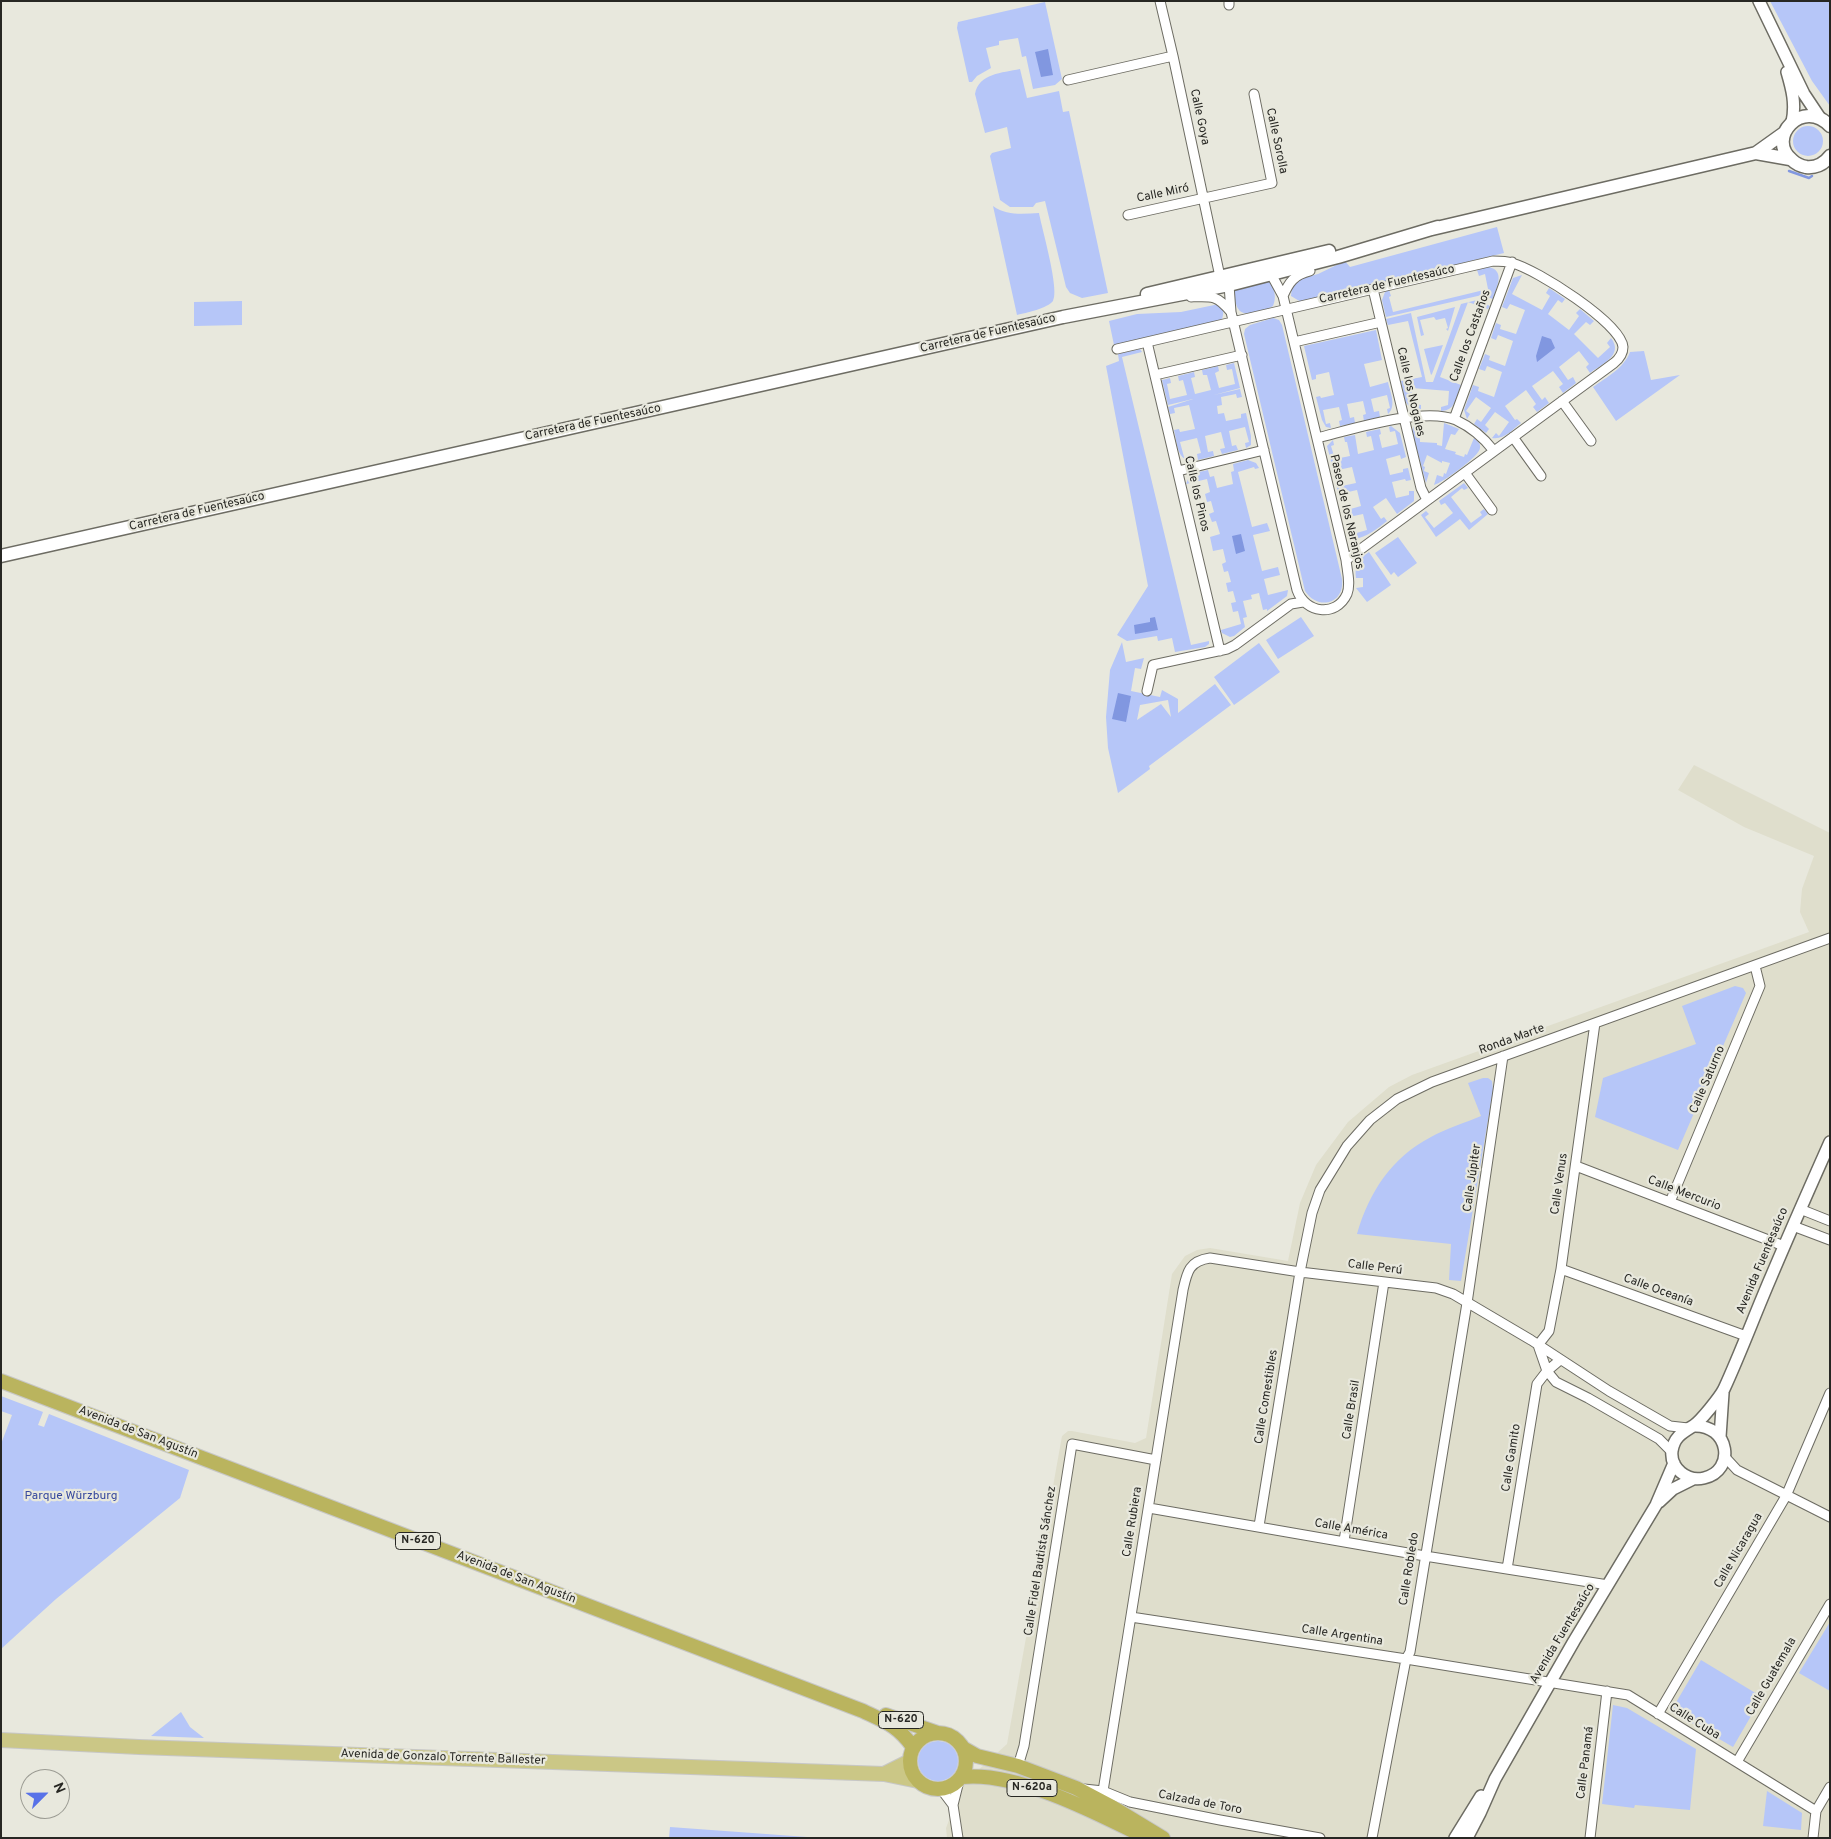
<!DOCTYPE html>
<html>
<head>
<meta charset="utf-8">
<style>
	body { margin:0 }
	#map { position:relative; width:1831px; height:1839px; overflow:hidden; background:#e8e8dd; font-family:Overpass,sans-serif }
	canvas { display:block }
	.frame { position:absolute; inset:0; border:2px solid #272723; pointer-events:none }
	.north { position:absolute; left:20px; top:1769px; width:50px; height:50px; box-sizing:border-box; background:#e8e8dd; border:1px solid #9b9b93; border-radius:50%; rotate:67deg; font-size:14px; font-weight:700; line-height:20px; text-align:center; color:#272723 }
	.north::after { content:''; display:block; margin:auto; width:18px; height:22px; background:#5872e8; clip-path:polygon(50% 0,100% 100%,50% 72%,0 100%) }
</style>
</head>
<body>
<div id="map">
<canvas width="1831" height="1839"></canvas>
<div class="frame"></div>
<div class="north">N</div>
</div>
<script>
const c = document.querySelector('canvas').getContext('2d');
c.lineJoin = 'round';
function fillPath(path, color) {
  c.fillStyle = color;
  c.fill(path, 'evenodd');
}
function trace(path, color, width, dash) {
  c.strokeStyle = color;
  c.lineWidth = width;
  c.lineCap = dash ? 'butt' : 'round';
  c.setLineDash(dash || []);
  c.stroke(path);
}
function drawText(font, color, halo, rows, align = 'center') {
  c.font = font + ' Overpass,sans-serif';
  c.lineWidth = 4.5;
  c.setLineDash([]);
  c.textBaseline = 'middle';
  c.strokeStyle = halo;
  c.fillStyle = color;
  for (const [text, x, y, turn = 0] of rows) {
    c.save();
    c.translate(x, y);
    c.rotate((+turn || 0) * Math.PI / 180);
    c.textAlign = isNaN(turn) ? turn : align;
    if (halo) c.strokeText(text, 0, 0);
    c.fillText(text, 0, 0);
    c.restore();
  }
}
fillPath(new Path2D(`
	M1694 765 1830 833V1838H947L946 1828 963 1784 1007 1744 1062 1436 1068 1431H1072L1135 1443 1146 1438 1172 1274 1185 1256 1197 1250 1210 1248 1288 1261 1300 1203 1316 1165 1348 1122 1389 1087 1412 1075 1809 932 1800 912 1802 889 1814 856 1744 827 1678 790Z`), '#dfdecc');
fillPath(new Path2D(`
	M1770 1H1830V106L1812 81Z
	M1045 2 1062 79 1055 85 1033 89 1026 56 1022 57 1018 38 999 41V45L986 48 991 68 977 76 972 82H969L957 28 958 22Z
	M1020 69 1027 98 1059 91 1063 112 1069 111 1108 293 1082 298 1070 293 1066 287 1045 201 1036 203 1033 207H1010L1000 200 990 156 992 153 1011 148 1007 127 985 133 975 94C979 73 1002 73 1020 69Z
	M1793 141a15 15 0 1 1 30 0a15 15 0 1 1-30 0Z
	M993 206C1007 216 1023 214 1039 213 1042 229 1060 290 1053 301 1048 308 1026 313 1017 315Z
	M1497 227 1504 253 1301 302 1291 296 1292 286 1300 279 1318 274 1345 261 1350 267Z
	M1489 267C1506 271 1496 288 1493 299L1482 295 1386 317 1382 300 1385 292 1389 290 1391 296 1389 297 1393 312 1488 289 1485 274 1479 276 1477 270Z
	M1522 275 1512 294 1542 310 1550 296 1546 293 1549 288 1565 299 1562 303 1558 300 1548 314 1569 330 1579 316 1576 313 1580 309 1594 321 1590 325 1586 322 1574 334 1598 358 1610 347 1607 343 1611 338C1624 355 1602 364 1590 373L1586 367 1589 364 1579 351 1559 367 1568 380 1573 377 1576 383 1563 393 1559 387 1563 384 1553 371 1532 386 1542 400 1545 397 1549 403 1537 412 1533 407 1536 404 1526 390 1505 406 1515 420 1517 419 1521 423C1512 430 1504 440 1492 438L1496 433 1499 436 1509 422 1495 412 1485 425 1489 429 1486 433 1474 424 1477 419 1481 422 1491 408 1476 397 1466 411 1470 414 1467 419 1464 410 1473 385 1479 387 1478 391 1494 397 1502 372 1487 366 1485 371 1479 369 1485 354 1490 356 1489 360 1505 366 1513 341 1498 335 1496 340 1491 338 1496 323 1501 325 1500 329 1516 334 1525 310 1510 304 1507 309 1502 307 1513 278Z
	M1270 280C1274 290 1277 296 1273 306 1268 309 1263 310 1258 312 1236 317 1237 308 1233 290Z
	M1477 300 1490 306 1488 309 1468 302 1440 377 1461 385C1456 396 1456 411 1441 411V407L1448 405 1449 391 1412 388 1411 403 1421 405V409H1411L1405 401 1401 381 1422 377 1408 321 1388 325 1386 319 1411 313 1426 382H1433L1461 304Z
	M242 301V325L194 326V302Z
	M1219 304C1224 309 1224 313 1222 319L1218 321 1114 345 1109 321 1137 314 1181 312Z
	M1455 307 1448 331 1446 329 1448 328 1445 318 1436 320 1434 317 1420 320 1424 335 1421 336 1417 317Z
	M1273 318 1279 320 1282 325 1342 579C1345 604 1318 611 1305 591L1244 334 1245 329 1250 325Z
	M1376 330 1382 360 1364 364 1370 387 1388 382C1390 392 1397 406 1388 414L1387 409 1390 408 1387 395 1371 399 1374 412 1379 411 1380 417 1364 421 1363 415 1366 414 1363 401 1347 404 1350 418 1354 417 1355 423 1340 426 1339 421 1342 420 1339 407 1323 410 1326 424 1330 423 1331 428 1326 427 1322 420 1316 397 1320 396 1321 398 1334 395 1329 372 1316 375V379L1312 380 1304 346Z
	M1443 345 1432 374 1431 375 1424 349Z
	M1140 349 1142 352 1122 357 1191 645 1209 641V644L1205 647 1175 652 1172 638 1158 641 1157 636 1127 641 1117 635 1148 586 1106 366 1119 361 1118 354Z
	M1644 351 1651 380 1680 375 1616 421 1593 387C1607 377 1624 368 1630 352Z
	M1234 363 1240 388 1214 395 1240 389 1242 397 1237 398 1236 394 1221 397 1222 405 1217 406 1218 414 1224 413 1226 421 1241 418V414L1246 413 1251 436V445L1246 448 1245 443 1249 442 1245 427 1229 431 1232 446 1236 445 1238 450 1222 454 1220 449 1225 448 1221 432 1205 436 1208 452 1213 451 1214 456 1198 460 1197 454 1201 453 1197 438 1180 442 1184 457 1189 456 1190 461C1176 458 1177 441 1174 430L1179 429 1180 432 1195 429 1189 405 1174 408 1175 413 1170 414 1168 407 1193 399 1168 405 1162 380 1170 378 1171 383 1167 384 1170 399 1187 395 1183 380 1179 381 1178 376 1194 372 1195 377 1191 378 1195 394 1211 390 1207 375H1203L1202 370 1218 366 1219 371 1215 373 1219 388 1235 384 1232 369 1227 370 1226 365Z
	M1422 421 1418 438H1420V442L1437 443V445L1442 446 1444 423 1459 429 1455 435 1451 434 1445 449 1456 452 1455 454 1464 457 1465 454 1467 455 1474 438C1477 441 1481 443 1480 448 1480 456 1442 483 1434 485L1437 475 1443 477 1444 473 1446 474 1450 463 1442 461V463L1427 455 1423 466 1425 467 1424 471 1429 473 1426 483 1412 431C1414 425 1416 422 1422 421Z
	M1391 426 1400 433 1406 457 1401 459 1400 455 1386 459 1390 475 1403 472V469L1408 468 1411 480 1406 481 1405 479 1392 482 1396 498 1409 495V491H1414V501L1397 514 1386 498 1373 507 1381 519 1384 517 1387 521C1378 528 1363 541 1351 538L1348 532 1352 531 1353 534 1367 530 1363 514 1349 517 1350 520 1345 521 1342 508 1347 507V510L1361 506 1357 490 1344 493V496H1339L1336 484 1341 483 1342 486 1356 483 1352 467 1338 470V472L1334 473 1327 446 1333 440 1334 445 1331 446 1335 459 1350 456 1347 442H1345L1344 437 1355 435 1358 454 1374 450 1371 436 1367 437 1366 432 1380 429 1381 434 1379 435 1382 448 1398 444 1395 431 1390 432 1389 427Z
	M1248 460 1256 463 1259 468 1255 469 1254 467 1238 472 1252 527 1267 523 1270 531 1253 535 1262 571 1278 567 1280 575 1264 579 1268 595 1288 590 1287 596 1267 611V609L1263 610 1259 593 1251 595 1252 599 1243 601 1247 617 1243 618 1245 627 1234 636 1230 637 1222 633 1221 630 1241 624 1238 611 1233 612 1231 603 1236 602 1233 591 1228 592 1226 583 1231 582 1228 571 1224 572 1222 564 1226 562 1223 549 1213 551 1210 537 1220 534 1216 521 1212 522 1209 514 1214 512 1211 501 1207 502 1205 494 1210 492 1207 479 1186 484 1190 474 1208 470 1210 477 1214 476 1217 488 1233 484 1231 472 1234 471 1233 464Z
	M1464 483 1468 488 1464 490 1462 488 1451 497 1471 523 1482 515 1480 512 1484 509 1488 514 1469 530 1460 519 1436 537 1421 515 1426 511 1429 514 1425 517 1434 528 1453 513 1445 503 1441 505 1439 501Z
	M1398 537 1417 563 1398 577 1394 572 1391 575 1375 553Z
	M1369 552 1391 585 1367 602 1356 588 1363 587V578H1356C1354 565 1359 559 1369 552Z
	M1301 617 1314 636 1278 659 1266 640Z
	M1122 642 1126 662 1144 658 1141 669 1135 668 1131 691 1160 697 1162 690 1178 699V713L1215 684 1231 705 1149 766 1150 769 1118 793 1108 748 1106 717 1110 670ZM1168 700 1171 717 1161 704 1137 720 1140 705Z
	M1259 643 1280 672 1234 705 1214 677Z
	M1735 986 1743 988 1746 993 1678 1150 1595 1117 1603 1078 1696 1044 1682 1006Z
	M1483 1078H1488L1492 1081 1493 1090 1461 1281 1449 1280 1451 1244 1357 1234C1369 1192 1392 1157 1431 1137 1447 1128 1465 1123 1481 1116L1468 1083Z
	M1 1396 43 1412 38 1425 44 1427 49 1414 189 1470 180 1498 56 1599 1 1649V1444L12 1415 1 1411Z
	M1830 1622V1691L1799 1673Z
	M1701 1660 1762 1697 1733 1747 1671 1711Z
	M1613 1705 1627 1708 1696 1749 1690 1810 1635 1805 1634 1808 1602 1804Z
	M181 1712 190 1727 204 1738 151 1736Z
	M918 1761a20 20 0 1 1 40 0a20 20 0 1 1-40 0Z
	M1767 1791 1802 1813 1801 1830 1763 1826Z
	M670 1827 821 1838H669Z`), '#b6c6f8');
fillPath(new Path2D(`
	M1048 49 1053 75 1041 77 1035 52Z
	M1542 336 1551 339 1555 348 1537 362 1536 356Z
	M1241 534 1245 551 1236 554 1232 536Z
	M1155 617 1158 630 1135 634 1134 625 1150 622V618Z
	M1118 693 1131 696 1126 722 1112 719Z`), '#8197e0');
trace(new Path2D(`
	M1789 171 1809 178 1812 176`), '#8197e0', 2.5);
const minor = new Path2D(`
	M1160 1 1173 56 1219 272 1229 285 1231 312 1297 590C1305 613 1336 618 1347 594 1351 584 1347 570 1346 560L1283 296 1271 274 1267 270
	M1229 1V5
	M1068 80 1173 56
	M1128 215 1272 183 1254 94
	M1373 289 1421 488 1427 500
	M1283 296C1289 282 1294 275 1310 271
	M1191 297C1212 296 1217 295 1231 312
	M1147 342 1220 651
	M1294 342 1381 322
	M1117 349 1493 261C1499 261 1506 261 1512 263 1536 269 1621 323 1623 347 1623 354 1619 359 1614 363L1346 560
	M1155 375 1242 355
	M1562 401 1591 441
	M1454 419 1512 262
	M1513 437 1541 476
	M1317 438C1350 430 1424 406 1456 420 1471 427 1484 438 1494 451
	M1178 471 1264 450
	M1465 473 1492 510
	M1147 691 1153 665 1227 649 1235 645 1291 604 1303 602
	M1576 1166 1784 1246
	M1670 1202 1760 986 1755 966
	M1800 1209 1830 1221
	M1793 1226 1830 1240
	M1561 1269 1746 1336
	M1538 1345 1549 1331 1561 1269 1595 1023
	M1538 1345 1547 1371 1556 1382 1588 1398 1659 1439 1672 1452
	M1725 1457 1737 1470 1830 1517
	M1149 1508 1425 1556 1608 1585
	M1259 1526 1300 1272 1312 1213 1320 1190 1347 1146 1370 1120 1397 1099 1432 1082 1830 938
	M1344 1541 1384 1282
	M1507 1569 1537 1384 1547 1371 1560 1360
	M1131 1617 1406 1659 1628 1695 1816 1811
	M1658 1714 1786 1496 1830 1393
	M1737 1762 1830 1604
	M1018 1766 1024 1746 1072 1444 1156 1460
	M941 1789 953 1805 959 1781
	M1084 1789 1103 1791 1130 1802 1220 1820 1320 1838
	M1103 1791 1183 1290C1187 1272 1189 1261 1210 1258L1300 1272 1436 1288 1453 1294 1531 1340 1609 1391 1670 1426 1688 1428
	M953 1805 958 1838
	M1372 1838 1406 1659 1410 1652 1467 1303 1503 1056
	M1590 1838 1607 1691
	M1813 1838 1816 1811 1830 1787`);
const tertiary = new Path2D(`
	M1759 1 1804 94 1820 118
	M1787 72C1792 89 1796 104 1792 122
	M1693 1426C1730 1424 1736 1471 1704 1478 1687 1482 1670 1468 1672 1451 1674 1437 1682 1433 1693 1426 1700 1422 1720 1397 1724 1389 1741 1352 1755 1314 1771 1277 1790 1232 1810 1187 1830 1142
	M1720 1437 1723 1393
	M1659 1502 1673 1489 1693 1479
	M1455 1838 1481 1796
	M1467 1838 1480 1813 1495 1779 1574 1641 1656 1505 1674 1463`);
const secondary = new Path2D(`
	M1830 126C1803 97 1765 138 1792 160 1796 164 1801 166 1806 167 1816 168 1824 164 1830 156
	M1756 153 1784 133
	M1432 229 1756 153 1790 159
	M1147 294 1329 251
	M1 556 1063 317 1229 285 1338 257 1438 227`);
const primary = new Path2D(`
	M1 1740 139 1747 884 1774 918 1781
	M884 1774 910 1761`);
const trunk = new Path2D(`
	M1 1381 863 1711C886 1722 898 1726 913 1747
	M886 1715 938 1733
	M910 1761a28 28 0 1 1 56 0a28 28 0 1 1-56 0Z
	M963 1748 977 1756 1018 1766 1076 1788 1112 1807 1163 1838
	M962 1777C1017 1771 1097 1813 1147 1838`);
trace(minor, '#6d6c63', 11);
trace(tertiary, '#6d6c63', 14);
trace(secondary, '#6d6c63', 15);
trace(primary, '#c7c7c6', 16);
trace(trunk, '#c7c7c6', 16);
trace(minor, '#fff', 9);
trace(tertiary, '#fff', 11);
trace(secondary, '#fff', 12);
trace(primary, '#cbc786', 14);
trace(trunk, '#bab45e', 14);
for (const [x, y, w] of [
	[418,1541,45],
	[901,1720,45],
	[1032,1788,50]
]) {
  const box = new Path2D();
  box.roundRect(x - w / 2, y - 8.5, w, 17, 4);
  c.fillStyle = '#e8e8dd';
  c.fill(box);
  trace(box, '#272723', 1);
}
drawText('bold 11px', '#272723', null, [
	["N-620",418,1541],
	["N-620",901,1720],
	["N-620a",1032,1788]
]);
drawText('12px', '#272723', '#e8e8dd', [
	["Calle Goya",1199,117,78],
	["Calle Sorolla",1276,141,78],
	["Calle Miró",1163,194,-12],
	["Carretera de Fuentesaúco",1387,285,-13],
	["Carretera de Fuentesaúco",988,334,-13],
	["Calle los Castaños",1471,336,-70],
	["Calle los Nogales",1410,392,77],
	["Carretera de Fuentesaúco",593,423,-12],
	["Calle los Pinos",1196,494,77],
	["Carretera de Fuentesaúco",197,512,-13],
	["Paseo de los Naranjos",1346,512,77],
	["Ronda Marte",1512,1040,-20],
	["Calle Saturno",1708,1080,-67],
	["Calle Júpiter",1473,1178,-82],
	["Calle Venus",1560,1184,-82],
	["Calle Mercurio",1684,1194,21],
	["Avenida Fuentesaúco",1763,1261,-67],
	["Calle Perú",1375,1268,7],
	["Calle Oceanía",1658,1291,20],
	["Calle Comestibles",1267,1397,-81],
	["Calle Brasil",1352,1410,-81],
	["Avenida de San Agustín",138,1433,21],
	["Calle Gamito",1512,1458,-81],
	["Calle Rubiera",1133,1522,-81],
	["Calle América",1351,1530,10],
	["Calle Nicaragua",1739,1551,-60],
	["Calle Fidel Bautista Sánchez",1041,1561,-81],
	["Calle Robledo",1410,1569,-81],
	["Avenida de San Agustín",516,1578,21],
	["Avenida Fuentesaúco",1563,1634,-59],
	["Calle Argentina",1342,1636,9],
	["Calle Guatemala",1772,1677,-60],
	["Calle Cuba",1694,1722,32],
	["Avenida de Gonzalo Torrente Ballester",443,1758,2],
	["Calle Panamá",1586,1763,-83],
	["Calzada de Toro",1200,1803,11]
]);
drawText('12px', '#36489e', '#e8e8dd', [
	["Parque Würzburg",71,1497]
]);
</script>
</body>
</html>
